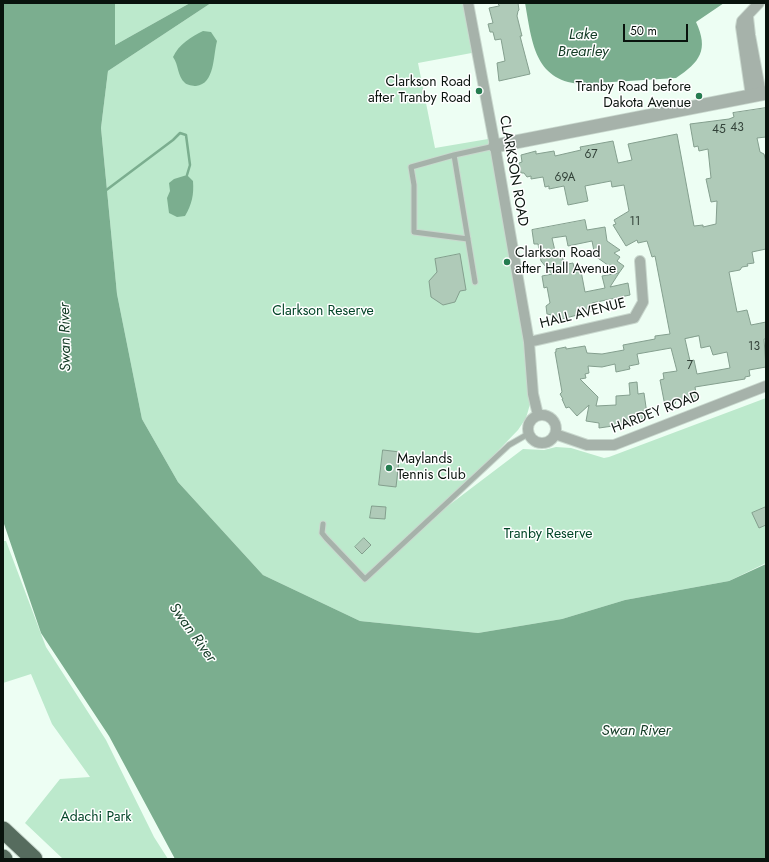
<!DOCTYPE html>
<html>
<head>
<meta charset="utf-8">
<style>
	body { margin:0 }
	#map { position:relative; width:769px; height:862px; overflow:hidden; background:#edfef3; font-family:Jost,sans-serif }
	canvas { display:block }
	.frame { position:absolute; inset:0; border:4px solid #09130d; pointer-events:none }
	.scale { position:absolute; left:623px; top:24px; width:65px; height:18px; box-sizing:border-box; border:2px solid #09130d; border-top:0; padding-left:5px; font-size:12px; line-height:14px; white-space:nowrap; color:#09130d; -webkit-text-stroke:3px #fff; paint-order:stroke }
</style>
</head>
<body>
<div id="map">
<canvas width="769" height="862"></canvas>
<div class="frame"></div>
<div class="scale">50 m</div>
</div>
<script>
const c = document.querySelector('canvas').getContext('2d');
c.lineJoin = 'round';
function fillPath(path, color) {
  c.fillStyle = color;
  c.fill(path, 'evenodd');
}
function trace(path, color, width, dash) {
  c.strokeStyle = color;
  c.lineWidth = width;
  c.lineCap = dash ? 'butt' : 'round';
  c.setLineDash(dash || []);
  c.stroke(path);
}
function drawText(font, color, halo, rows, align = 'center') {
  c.font = font + ' Jost,sans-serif';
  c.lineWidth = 3;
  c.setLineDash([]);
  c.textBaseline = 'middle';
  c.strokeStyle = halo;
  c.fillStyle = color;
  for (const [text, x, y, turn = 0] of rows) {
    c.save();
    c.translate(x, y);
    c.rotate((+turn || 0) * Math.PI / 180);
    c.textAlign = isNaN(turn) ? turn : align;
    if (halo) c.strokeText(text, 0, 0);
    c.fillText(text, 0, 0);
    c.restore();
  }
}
fillPath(new Path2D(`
	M115 3H190L115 45Z
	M211 3H466L477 52 418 63 435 148 494 138 533 394 526 418 518 430 436 515 523 449 544 450 556 447 571 448 604 458 609 457 766 398V563L729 581 625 600 562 619 478 633 360 621 263 575 178 482 142 419 117 294 101 128 108 71Z
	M3 541H6L46 647 106 740 154 837 168 859H63L25 823 60 779 90 777 52 724 31 674 3 683Z`), '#bce9cc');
fillPath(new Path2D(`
	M3 3H115V45L190 3H211L108 71 101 128 117 294 142 419 178 482 263 575 360 621 478 633 562 619 625 600 729 581 766 564V859H175L109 736 41 633 3 521Z
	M525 3H724L696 22C709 50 700 62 676 78L580 84C534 80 532 41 525 3Z
	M203 31 211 32 217 41C213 56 215 84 196 86 193 86 187 85 185 83 177 76 179 65 173 57 179 44 191 37 203 31Z
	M187 175 193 181C194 195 192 204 185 216L177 217 169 213 167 198 170 191 169 183 174 179Z`), '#7bae8f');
trace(new Path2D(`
	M105 191 173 140 180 133 186 135 190 165 187 175`), '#7bae8f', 2.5);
const building = new Path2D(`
	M498 3H518L519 10 518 11 517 16 522 36H520L530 74 499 81 497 63 505 61 501 39 495 40 493 32H490L488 24 493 23 489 8 499 6Z
	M766 108V137L757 138 760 152 764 154 766 162V249L752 252 754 263 747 264 748 266 742 267 740 270 729 272 737 312 747 310 751 325 766 322V339H764L766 367 749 370 750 376 745 377V379L695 387 697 399 691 400V398L676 400 675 404 665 406 660 380 664 379 663 373 677 371 671 348 637 354 639 364 629 366 630 369 616 372 615 364 602 367 588 366 589 373 585 374 586 378 580 379 598 397 596 406 616 405V396L630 395 629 383 637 382 638 394 644 393 647 414 644 415V418L631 421V423L627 424 599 428V423L586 421 589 405 577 416 569 407 566 408 562 399H563L560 394 562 392 555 352H556V349L566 347V349L585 346 587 353 602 354 624 350 623 345 655 339V336L670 334 655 256 652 257 647 241 638 243 637 240 626 246 613 225 616 224 614 220 629 211 624 185 612 187 611 181 585 186 588 201 568 205 564 186 549 189V186L545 187 543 177 531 179V176L527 177 524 173H521L519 163 522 162 521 155 536 151V154L554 151 555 156 581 150 580 147 613 141 618 163 632 160 628 144 677 134 694 226 703 225V227L716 224 717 201 711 202 706 179 711 178 708 149 699 151 698 146 694 147 690 124 729 119 734 117 733 113ZM699 336 701 348 710 346 713 355 727 352 730 368 697 374 694 360 690 361 685 339Z
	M585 220 587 230 605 227 607 241 620 250 614 253 620 257 617 261 624 266 619 273 595 256 592 241 568 246 566 236 552 238 555 251 563 250V265L573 263 575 272 581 271 585 292 605 288 602 276 619 273 610 287 628 283 630 295 592 303 593 311 554 321 552 315 547 314 546 306 550 303 547 287 544 288 542 276 552 274 541 261 538 244H534L532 230Z
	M460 254 466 290 460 291 455 302 443 305 431 297 429 281 437 272 435 259Z
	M383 450 400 452 396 487 379 485Z
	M372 506 386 507 385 519 370 518Z
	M766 507V525L759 528 752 513Z
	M364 538 371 545 362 554 355 547Z`);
fillPath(building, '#afcab8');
trace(building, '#849f8e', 1);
const service = new Path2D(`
	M454 155 411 167 414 185V232L468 239
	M475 282 454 155 495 146
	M323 524 322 533 326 538 365 579 509 445 528 434`);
const minor = new Path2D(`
	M468 3 495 146 529 342 533 394 538 415
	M748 17 750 35 761 94
	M751 96 741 27 742 21 759 3
	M529 342 634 318 643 302 640 261
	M528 429a14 14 0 1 1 28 0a14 14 0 1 1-28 0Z
	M555 434 587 445H614L766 386`);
const tertiary = new Path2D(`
	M495 146 766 93`);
const trunk = new Path2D(`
	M3 830 34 859
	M3 858 4 859`);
trace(service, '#c9d8ce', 7);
trace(minor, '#c9d8ce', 12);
trace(tertiary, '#c9d8ce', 15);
trace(trunk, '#c9d8ce', 19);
trace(service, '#a6b2aa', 5);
trace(minor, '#a6b2aa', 10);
trace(tertiary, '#a6b2aa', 13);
trace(trunk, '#566c5e', 17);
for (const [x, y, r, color] of [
	[479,91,4,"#257c50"],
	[699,96,4,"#257c50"],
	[507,262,4,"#257c50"],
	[389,468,4,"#257c50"]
]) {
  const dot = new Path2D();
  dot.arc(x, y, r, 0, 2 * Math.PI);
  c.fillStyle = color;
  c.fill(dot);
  trace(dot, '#fff', 1.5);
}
drawText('12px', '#324138', null, [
	["43",737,128],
	["45",719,130],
	["67",591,155],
	["69A",565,178],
	["11",635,222],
	["13",754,347],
	["7",690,366]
]);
drawText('14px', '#09130d', '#fff', [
	["Clarkson Road",471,83],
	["after Tranby Road",471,99],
	["Tranby Road before",691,88],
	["Dakota Avenue",691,104],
	["Clarkson Road",515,254,"left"],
	["after Hall Avenue",515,270,"left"],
	["Maylands",397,460,"left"],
	["Tennis Club",397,476,"left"]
], 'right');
drawText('14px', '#09130d', '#fff', [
	["CLARKSON ROAD",513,171,80],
	["HALL AVENUE",583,314,-14],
	["HARDEY ROAD",656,413,-21]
]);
drawText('14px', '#024527', '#fff', [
	["Clarkson Reserve",323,312],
	["Tranby Reserve",548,535],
	["Adachi Park",96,818]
]);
drawText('italic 15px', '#143c26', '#fff', [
	["Lake",583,35],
	["Brearley",583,52],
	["Swan River",66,337,-91],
	["Swan River",192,633,54],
	["Swan River",636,731]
]);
</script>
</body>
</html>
